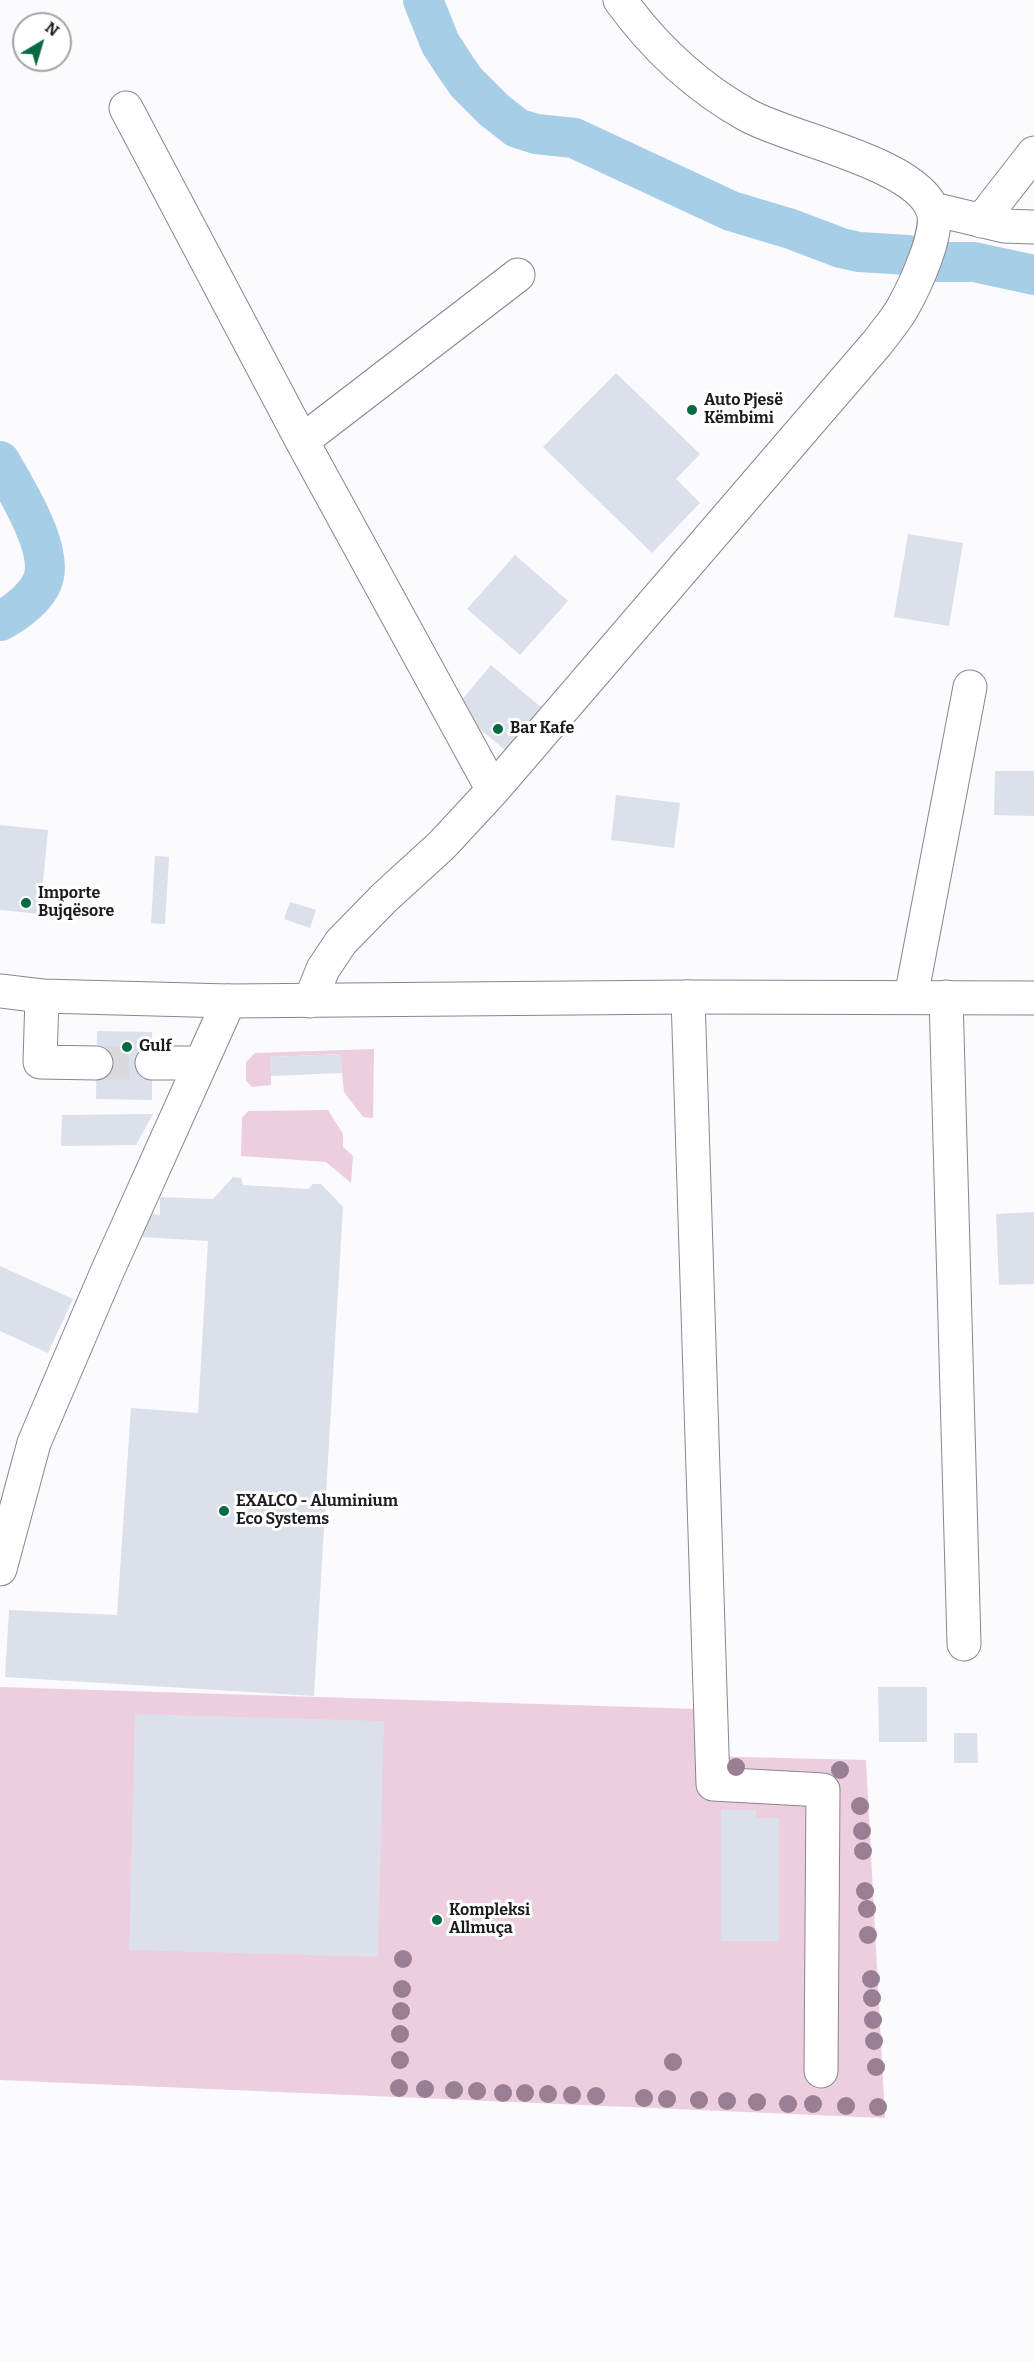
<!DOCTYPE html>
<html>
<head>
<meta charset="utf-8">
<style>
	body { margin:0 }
	#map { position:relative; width:1034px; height:2362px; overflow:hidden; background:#fbfaff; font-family:Bitter,serif }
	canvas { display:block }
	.north { position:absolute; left:12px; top:12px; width:60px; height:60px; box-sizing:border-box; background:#fff; border:2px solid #a4a4a6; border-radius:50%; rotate:38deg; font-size:16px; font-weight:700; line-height:24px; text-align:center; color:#1c1c20 }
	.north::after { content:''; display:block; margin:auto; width:21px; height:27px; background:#046b41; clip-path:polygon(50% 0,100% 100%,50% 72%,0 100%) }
</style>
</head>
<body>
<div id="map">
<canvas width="1034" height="2362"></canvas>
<div class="north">N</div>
</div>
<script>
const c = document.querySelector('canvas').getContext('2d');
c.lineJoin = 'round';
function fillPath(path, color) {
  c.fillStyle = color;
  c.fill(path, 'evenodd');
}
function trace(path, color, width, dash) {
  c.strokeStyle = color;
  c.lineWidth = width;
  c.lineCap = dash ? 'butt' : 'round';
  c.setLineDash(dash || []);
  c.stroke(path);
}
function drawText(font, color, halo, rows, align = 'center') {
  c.font = font + ' Bitter,serif';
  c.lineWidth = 6;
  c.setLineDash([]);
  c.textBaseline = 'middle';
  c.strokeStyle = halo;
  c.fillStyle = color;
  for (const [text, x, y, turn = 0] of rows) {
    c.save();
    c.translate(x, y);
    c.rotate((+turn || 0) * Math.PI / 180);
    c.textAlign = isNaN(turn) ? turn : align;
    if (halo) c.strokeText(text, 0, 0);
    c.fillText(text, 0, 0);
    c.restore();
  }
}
fillPath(new Path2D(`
	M374 1049 373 1118 363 1117 344 1092 340 1054 271 1057V1085L252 1087 246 1081V1062L255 1053Z
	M328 1110 343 1134V1147L353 1156 351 1183 326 1162 241 1156 242 1118 248 1111Z
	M0 1687 698 1709V1756L866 1760 885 2118 0 2080Z`), '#eccedf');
trace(new Path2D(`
	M423 0 440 43 455 66 466 82 494 110 517 128 536 134 574 138 731 211 791 229 841 248 859 252 908 255 938 262H974L1034 275
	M0 461C16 489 51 545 44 576 40 595 16 613 0 621`), '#a6cee7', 40);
fillPath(new Path2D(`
	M616 373 700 454 676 479 700 503 652 553 543 447Z
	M908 534 963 543 949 626 894 617Z
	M515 555 568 601 520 655 467 609Z
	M491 665 542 708 505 750 455 708Z
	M995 771H1034V816L994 815Z
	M616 795 680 803 674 848 611 840Z
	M0 825 48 830 40 914 0 910Z
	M155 856 169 857 165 924 151 923Z
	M290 902 316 910 310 928 284 919Z
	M97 1031 152 1032V1100L96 1099Z
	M341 1054 342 1073 271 1076 270 1057Z
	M153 1114 136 1145 61 1146 62 1115Z
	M233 1177 241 1178 243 1185 308 1189 313 1184H321L343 1207 314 1696 5 1677 9 1610 117 1615 131 1408 198 1413 208 1241 142 1237 151 1214 160 1215V1197L213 1199Z
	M1034 1212V1284L999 1285 996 1214Z
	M0 1266 73 1299 48 1353 0 1331Z
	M878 1687H927V1742H879Z
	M135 1714 384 1721 378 1957 129 1950Z
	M954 1733H977L978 1763H954Z
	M721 1810H756V1818H779V1941H721Z`), '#dbe0eb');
trace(new Path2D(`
	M96 1063H152`), '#dad9de', 33, [33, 16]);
const minor = new Path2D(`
	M126 108 302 441 493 790
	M933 209 1004 226 1034 227
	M981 221 1034 153
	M302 441 518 275
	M42 996 40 1062 96 1063
	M688 997 713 1784 823 1790 821 2071
	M911 997 970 687
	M946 997 964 1644
	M310 1001 323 969 341 942 384 898 442 845 493 790 878 342C886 331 895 321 902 309 914 288 940 233 933 211 918 163 789 139 747 115 697 87 654 47 620 0
	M152 1063H201
	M0 1569 34 1443 107 1272 229 1001`);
const major = new Path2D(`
	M0 991 42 996 229 1001 688 997 1034 998`);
trace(minor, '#878690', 35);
trace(major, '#878690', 35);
trace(minor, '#fff', 33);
trace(major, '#fff', 33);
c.fillStyle = '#9a7f93';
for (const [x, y] of [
	[736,1767],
	[840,1770],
	[860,1806],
	[862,1831],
	[863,1851],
	[865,1891],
	[867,1909],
	[868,1935],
	[403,1959],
	[871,1979],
	[402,1989],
	[872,1998],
	[401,2011],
	[873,2020],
	[400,2034],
	[874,2041],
	[400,2060],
	[673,2062],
	[876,2067],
	[399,2088],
	[425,2089],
	[454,2090],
	[477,2091],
	[503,2093],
	[525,2093],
	[548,2094],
	[572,2095],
	[596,2096],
	[644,2098],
	[667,2099],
	[699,2100],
	[727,2101],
	[757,2102],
	[788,2104],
	[813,2104],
	[846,2106],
	[878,2107]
]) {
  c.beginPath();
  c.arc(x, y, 9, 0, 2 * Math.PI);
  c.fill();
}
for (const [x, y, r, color] of [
	[692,410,6,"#046b41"],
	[498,729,6,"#046b41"],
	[26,903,6,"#046b41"],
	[127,1047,6,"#046b41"],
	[224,1511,6,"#046b41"],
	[437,1920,6,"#046b41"]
]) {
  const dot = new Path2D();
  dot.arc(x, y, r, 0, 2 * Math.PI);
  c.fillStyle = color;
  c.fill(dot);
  trace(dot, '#fff', 2);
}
drawText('bold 16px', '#1c1c20', '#fff', [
	["Auto Pjesë",704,401],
	["Këmbimi",704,419],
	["Bar Kafe",510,729],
	["Importe",38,894],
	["Bujqësore",38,912],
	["Gulf",139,1047],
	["EXALCO - Aluminium",236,1502],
	["Eco Systems",236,1520],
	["Kompleksi",449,1911],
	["Allmuça",449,1929]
], 'left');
</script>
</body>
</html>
